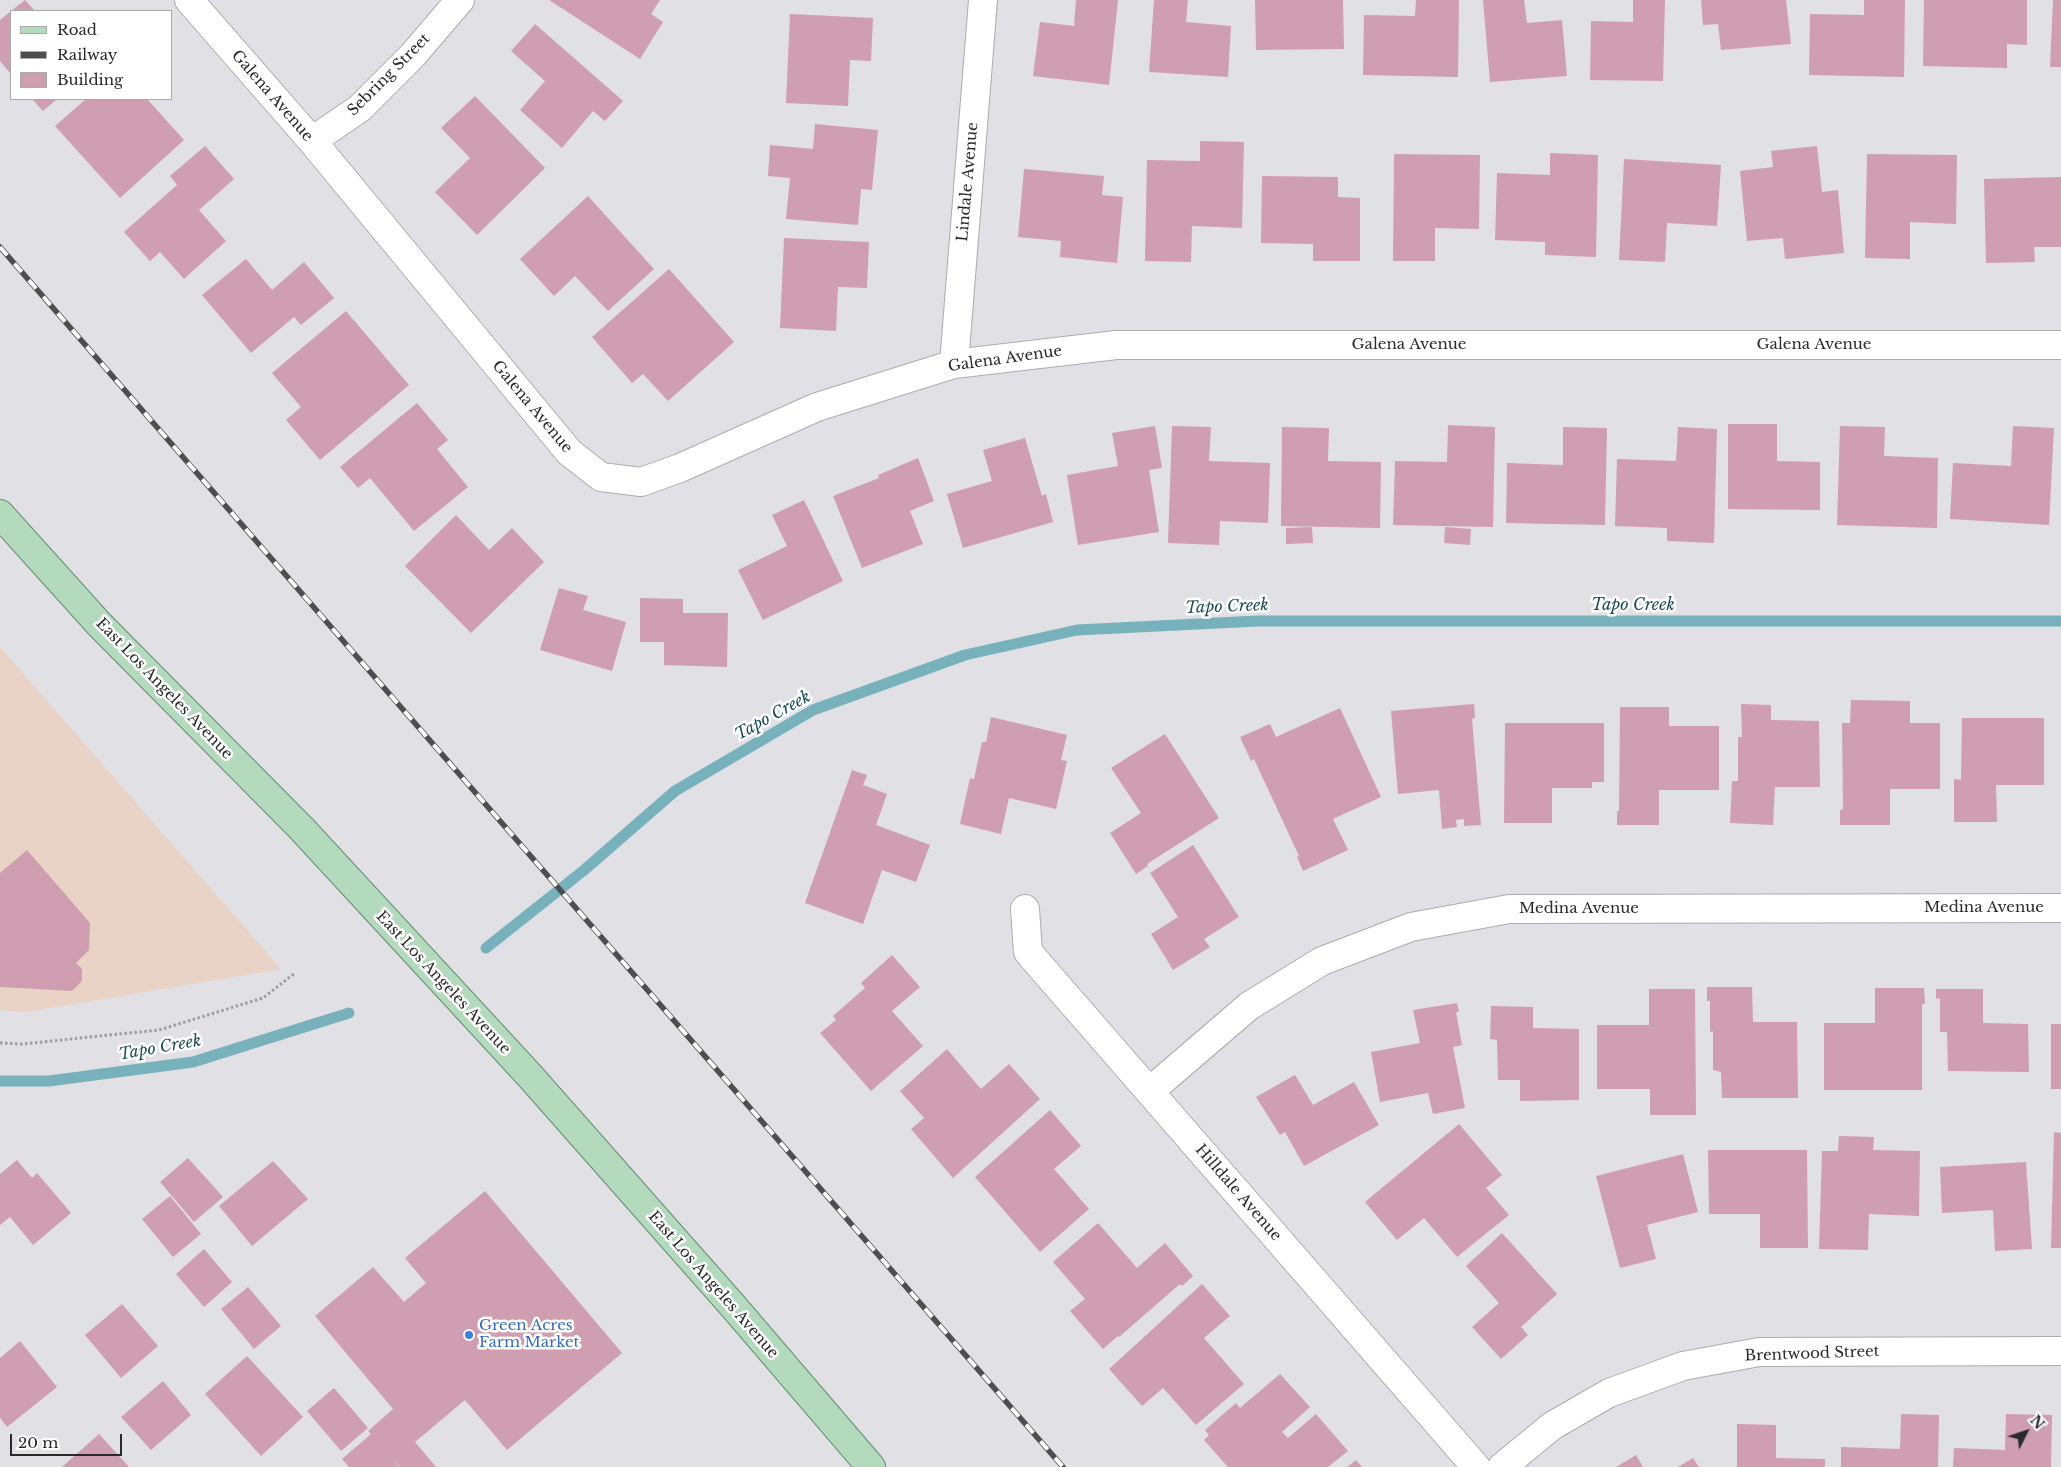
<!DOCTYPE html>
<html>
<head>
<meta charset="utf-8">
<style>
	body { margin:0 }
	#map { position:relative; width:2061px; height:1467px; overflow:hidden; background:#e1e0e5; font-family:"Libre Baskerville",serif }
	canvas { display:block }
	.legend { position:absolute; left:10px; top:10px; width:162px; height:90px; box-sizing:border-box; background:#fff; border:1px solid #aaaaab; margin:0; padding:6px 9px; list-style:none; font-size:15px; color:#2a2a2c }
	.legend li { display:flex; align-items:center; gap:10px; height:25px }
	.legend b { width:25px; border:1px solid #aaaaab }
	.north { position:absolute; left:2001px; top:1407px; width:50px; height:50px; -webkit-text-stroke:4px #fff; paint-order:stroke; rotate:49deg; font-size:14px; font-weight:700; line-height:20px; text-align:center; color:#2a2a2c }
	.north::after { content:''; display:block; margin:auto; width:18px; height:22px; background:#2a2a2c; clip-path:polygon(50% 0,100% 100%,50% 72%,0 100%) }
	.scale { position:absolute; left:10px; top:1434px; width:112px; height:22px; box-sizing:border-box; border:2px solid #2a2a2c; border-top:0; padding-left:6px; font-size:15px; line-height:18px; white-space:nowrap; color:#2a2a2c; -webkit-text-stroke:4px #fff; paint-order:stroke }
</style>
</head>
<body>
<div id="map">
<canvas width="2061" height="1467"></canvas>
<ul class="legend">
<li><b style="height:6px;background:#b3dabd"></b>Road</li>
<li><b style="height:6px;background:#4e4e50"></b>Railway</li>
<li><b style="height:14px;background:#cf9eb0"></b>Building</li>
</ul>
<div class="north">N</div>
<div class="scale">20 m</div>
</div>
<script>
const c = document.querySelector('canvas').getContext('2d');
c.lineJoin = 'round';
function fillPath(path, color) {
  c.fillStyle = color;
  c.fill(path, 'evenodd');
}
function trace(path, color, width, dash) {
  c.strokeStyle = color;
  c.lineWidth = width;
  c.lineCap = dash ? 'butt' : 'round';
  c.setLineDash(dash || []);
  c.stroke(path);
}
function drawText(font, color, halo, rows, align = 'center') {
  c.font = font + ' "Libre Baskerville",serif';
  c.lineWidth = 5;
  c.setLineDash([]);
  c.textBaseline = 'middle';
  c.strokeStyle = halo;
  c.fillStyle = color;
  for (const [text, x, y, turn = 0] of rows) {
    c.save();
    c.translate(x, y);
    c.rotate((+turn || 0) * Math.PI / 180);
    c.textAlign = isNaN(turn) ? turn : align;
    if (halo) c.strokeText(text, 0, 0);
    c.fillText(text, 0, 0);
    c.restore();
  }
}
fillPath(new Path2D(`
	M0 647 281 969 26 1012 0 1010Z`), '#e9d2c6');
trace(new Path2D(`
	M486 948 583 871 675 791 813 710 965 655 1077 630 1258 621H2061
	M0 1081H49L193 1062 349 1013`), '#77b2bc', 11);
fillPath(new Path2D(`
	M25 0 35 11H11V74L0 61V20Z
	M549 0H660L651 14 663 22 640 59Z
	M1076 0H1118L1109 85 1033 76 1040 22 1074 26Z
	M1154 0H1188L1186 22 1231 26 1228 77 1149 72Z
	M1255 0H1343L1344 49 1256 50Z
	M1416 0H1459L1458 77 1363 75 1364 15 1415 16Z
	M1483 0H1524L1527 23 1562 20 1567 76 1490 82Z
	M1633 0H1665L1663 81 1590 80 1591 21 1633 22Z
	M1701 0H1786L1791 44 1721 50 1718 24 1703 25Z
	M1864 0H1905L1904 77 1809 75 1810 14 1864 15Z
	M1924 0H2027V45L2007 44V68L1923 66Z
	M2053 0H2061V67H2050Z
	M790 14 873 18 871 61 850 60 848 106 786 103Z
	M535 24 623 101 605 121 593 111 562 148 520 110 545 81 511 51Z
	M475 96 545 168 477 235 435 192 470 158 441 128Z
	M32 99H57L43 111Z
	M86 99H147L184 140 120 198 55 126Z
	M815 124 878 130 872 190 861 189 858 225 786 219 790 178 768 176 770 145 813 149Z
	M1200 141 1244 142 1242 228 1192 226 1191 262 1145 261 1147 160 1200 161Z
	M205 146 234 179 199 210 226 241 184 279 160 252 150 261 124 232 177 185 170 176Z
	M1817 146 1822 192 1838 190 1844 253 1785 259 1783 238 1747 241 1740 171 1773 167 1771 151Z
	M1550 153 1598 155 1596 257 1545 255V242L1495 240 1497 173 1550 175Z
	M1394 154 1480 155 1479 229 1435 228V261H1393Z
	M1867 154 1957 155 1956 224 1910 222V259L1865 258Z
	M1624 159 1721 165 1717 226 1667 223 1665 262 1619 260Z
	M1024 169 1104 176 1102 195 1123 197 1117 263 1060 257 1061 241 1018 237Z
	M1262 176 1338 177V197L1360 198V261H1313V244L1261 243Z
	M2061 177V247H2034L2035 262 1986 263 1984 179Z
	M588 196 654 269 608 311 575 276 554 296 520 259Z
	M784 238 869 242 867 288 838 287 836 331 780 328Z
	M246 259 272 290 304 262 334 298 301 325 294 317 251 353 202 295Z
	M669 269 734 342 668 401 643 374 632 383 592 337Z
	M346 311 409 385 320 460 286 420 301 407 272 373Z
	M417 403 448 440 437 449 468 487 414 531 370 478 358 488 340 467Z
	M1728 424H1777V461L1820 462V510L1728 509Z
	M1448 425 1495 427 1493 527 1393 525 1395 461 1447 462Z
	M1155 426 1162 468 1149 470 1159 532 1078 545 1067 475 1118 466 1112 433Z
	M1172 426 1211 427 1209 461 1270 463 1268 523 1220 521 1219 545 1168 543Z
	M1840 426 1885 427 1884 456 1938 458 1937 528 1837 525Z
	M2013 426 2054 428 2049 525 1950 519 1953 463 2011 466Z
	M1282 427 1329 428 1328 461 1381 462 1380 528 1281 526Z
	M1563 427 1607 428 1605 525 1506 523 1507 463 1563 465Z
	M1678 427 1717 429 1714 543 1667 541V528L1615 526 1617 459 1676 461Z
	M1025 438 1042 496 1046 494 1053 522 963 548 947 494 992 481 983 450Z
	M918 458 934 501 910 511 923 544 862 568 833 496 879 478 878 475Z
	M804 500 843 581 763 620 738 570 787 546 772 515Z
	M456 515 489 550 512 528 544 562 471 633 405 566Z
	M1312 527 1313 543 1286 544V528Z
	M1445 527 1471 529 1470 545 1444 543Z
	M559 588 588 596 583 610 626 622 612 671 540 650Z
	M640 598 683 599V613H728L727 667 664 665V642H640Z
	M1851 700 1910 701V723H1940V789H1890V825H1840V810L1843 809 1842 723H1850Z
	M1474 704 1475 718 1472 719 1481 825 1464 826V819L1456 820 1457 827 1442 829 1439 790 1398 794 1391 711Z
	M1741 704 1771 705V720L1819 721 1820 787H1775L1773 825 1730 823 1732 781H1738V737H1742Z
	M1620 707H1669V726H1719V790H1659V825H1617V811H1619Z
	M1340 708 1381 797 1333 819 1348 850 1303 871 1297 857 1299 856 1254 759 1251 761 1240 737 1270 724 1276 737Z
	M991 717 1067 735 1061 760 1067 761 1056 809 1009 798 1001 834 960 824 970 778 974 779 982 742H986Z
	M1962 718H2044V785H1996L1997 822H1954V779L1961 780Z
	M1505 723H1604V782H1592V788H1552V823H1504Z
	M1165 734 1219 818 1147 864 1148 866 1136 874 1110 833 1141 813 1111 768Z
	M852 770 867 775 863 785 887 794 876 825 930 845 916 882 882 870 863 924 805 903Z
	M1193 845 1239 917 1204 939 1210 947 1173 970 1151 934 1178 917 1150 873Z
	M27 850 90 923 89 950 76 963 82 969V981L72 991 0 987V873Z
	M892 955 920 987 892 1011 923 1046 871 1091 820 1033 836 1020 833 1016 865 988 861 983Z
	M1707 987H1752L1753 1022H1797L1798 1098H1722L1721 1072 1713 1070V1031L1710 1032V1001H1707Z
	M1875 988H1924L1925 1004H1922V1090H1824V1023H1875Z
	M1649 989H1695L1696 1115H1650V1089H1597V1025H1649Z
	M1936 989H1983V1023L2028 1024 2029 1072 1948 1071 1947 1032H1940V998L1936 999Z
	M1457 1003 1459 1012H1456L1462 1045 1453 1047 1465 1108 1433 1114 1428 1093 1380 1102 1371 1052 1420 1043 1413 1010Z
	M1491 1006 1533 1007V1028L1579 1029V1100L1520 1101V1080H1498L1497 1040 1490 1039Z
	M2051 1024H2061V1089H2051Z
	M947 1049 981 1089 1009 1064 1040 1099 953 1178 911 1129 924 1118 900 1091Z
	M1295 1075 1313 1105 1354 1082 1379 1125 1304 1166 1285 1132 1280 1135 1256 1097Z
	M1050 1110 1081 1146 1054 1169 1089 1209 1040 1252 975 1177Z
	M1459 1124 1502 1175 1486 1188 1509 1215 1457 1257 1424 1218 1397 1240 1365 1202Z
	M2054 1132 2061 1133V1248H2051Z
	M1839 1136 1874 1137 1873 1150 1920 1151 1919 1216 1869 1214 1868 1250 1819 1249 1822 1151H1838Z
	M1708 1150H1807L1808 1248H1760V1214H1709Z
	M1683 1154 1698 1212 1647 1225 1656 1259 1620 1268 1596 1176Z
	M188 1158 223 1197 194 1222 160 1182Z
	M17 1160 32 1178 37 1173 71 1213 33 1245 10 1217 0 1225V1174Z
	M273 1161 308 1199 252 1246 219 1206Z
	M2026 1162 2032 1249 1995 1251 1993 1210 1942 1213 1940 1167Z
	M485 1191 622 1353 507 1450 465 1400 415 1442 436 1467H400L391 1457 399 1467H349L342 1459 371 1434 368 1431 393 1409 315 1316 373 1267 404 1302 426 1283 405 1258Z
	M170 1196 201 1234 173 1257 142 1219Z
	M1098 1223 1137 1268 1165 1243 1193 1276 1182 1286 1180 1284 1119 1337 1118 1336 1103 1349 1070 1311 1085 1299 1053 1262Z
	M1502 1233 1557 1294 1521 1327 1528 1335 1501 1359 1472 1327 1499 1303 1466 1266Z
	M204 1249 232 1282 204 1307 176 1274Z
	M1202 1284 1230 1316 1204 1338 1244 1384 1196 1425 1163 1388 1142 1406 1109 1369Z
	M248 1287 281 1326 254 1349 221 1309Z
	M122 1304 158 1346 121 1378 85 1335Z
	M20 1341 57 1387 7 1427 0 1418V1358Z
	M247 1356 303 1417 261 1456 205 1394Z
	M1280 1374 1310 1407 1282 1432 1288 1438 1316 1414 1348 1451 1328 1467H1228L1204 1440 1209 1435 1205 1430 1236 1403 1240 1408Z
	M163 1381 191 1415 151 1450 121 1417Z
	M334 1388 368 1428 341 1451 307 1411Z
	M1901 1414 1939 1415 1938 1467H1841V1447L1900 1449Z
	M2006 1414 2052 1415 2051 1467H1953L1954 1448 2005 1450Z
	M1737 1424 1776 1425V1458L1825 1459V1467H1737Z
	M99 1434 129 1467H62Z
	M1636 1455 1643 1467H1616Z
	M1693 1458 1699 1467H1678Z
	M1356 1460 1362 1467H1347Z`), '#cf9eb0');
const minor = new Path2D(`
	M189 0 312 141 569 452 601 477 641 482 680 468 817 407 954 364 1116 345H2061
	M312 141 360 108 413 55 460 0
	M954 364 983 0
	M1025 909 1028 952 1476 1467
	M1150 1091 1249 1006 1322 961 1411 927 1509 909 2061 908
	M1502 1467 1552 1426 1609 1393 1683 1366 1759 1352 2061 1351`);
const major = new Path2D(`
	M0 514 99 624 302 829 530 1076 733 1306 871 1467`);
trace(minor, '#ababb0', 30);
trace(major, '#638d6e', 30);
trace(new Path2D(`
	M0 1043 22 1044 159 1030 263 998 295 973`), '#9e9da1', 3, [2.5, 2.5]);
trace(minor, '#fff', 28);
trace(major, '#b3dabd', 28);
const rail = new Path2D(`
	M0 247 1063 1467`);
trace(rail, '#4e4e50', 5.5);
trace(rail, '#fff', 4, [11]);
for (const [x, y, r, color] of [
	[469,1335,5,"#3f7fe0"]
]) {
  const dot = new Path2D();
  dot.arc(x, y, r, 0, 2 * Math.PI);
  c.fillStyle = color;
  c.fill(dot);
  trace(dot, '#fff', 2);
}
drawText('15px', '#2a2a2c', '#fff', [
	["Sebring Street",389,75,-45],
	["Galena Avenue",272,96,49],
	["Lindale Avenue",968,182,-85],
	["Galena Avenue",1409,345],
	["Galena Avenue",1814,345],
	["Galena Avenue",1005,359,-8],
	["Galena Avenue",532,407,50],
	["East Los Angeles Avenue",164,689,46],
	["Medina Avenue",1984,908],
	["Medina Avenue",1579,909],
	["East Los Angeles Avenue",443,983,47],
	["Hilldale Avenue",1238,1193,49],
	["East Los Angeles Avenue",713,1285,49],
	["Brentwood Street",1812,1354,-2]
]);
drawText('15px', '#366cbe', '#fff', [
	["Green Acres",479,1326],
	["Farm Market",479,1343]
], 'left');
drawText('italic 16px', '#194d55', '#fff', [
	["Tapo Creek",1633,605],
	["Tapo Creek",1227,607,-2],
	["Tapo Creek",773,716,-29],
	["Tapo Creek",160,1048,-10]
]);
</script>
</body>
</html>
